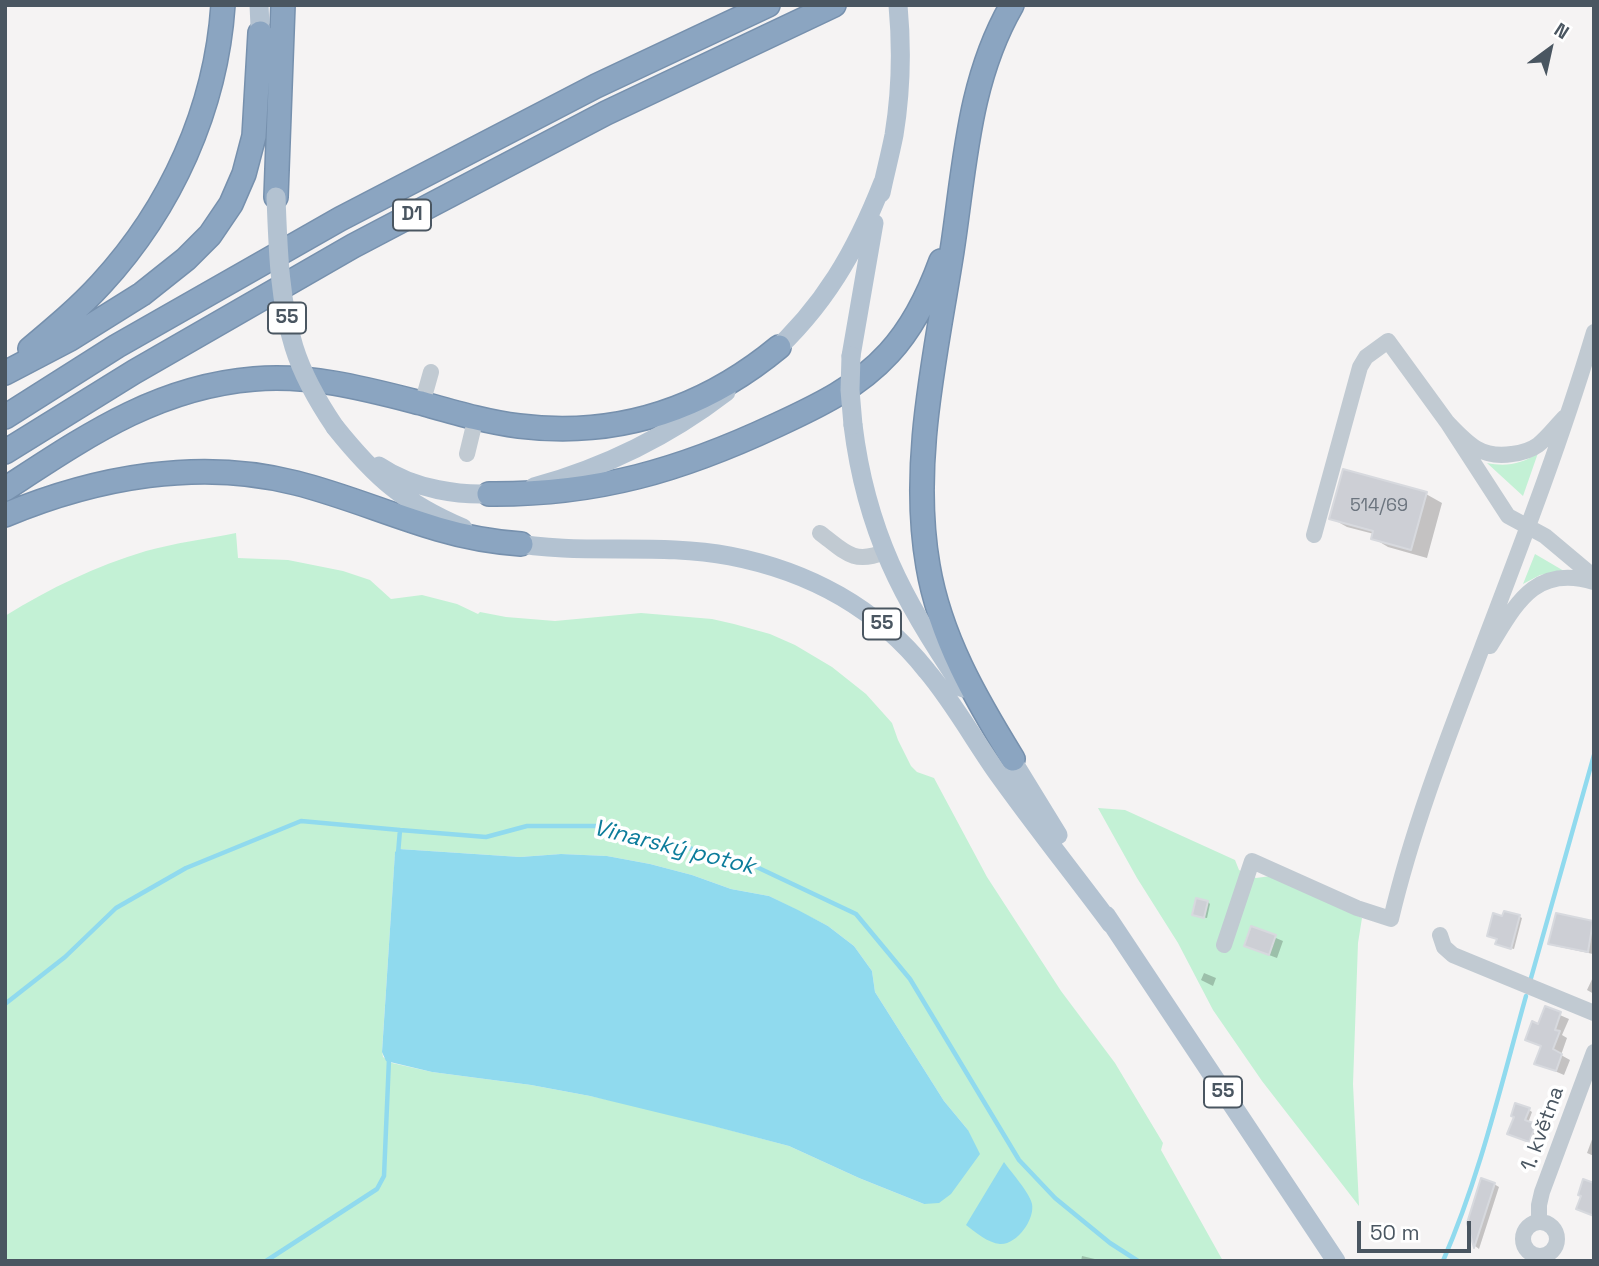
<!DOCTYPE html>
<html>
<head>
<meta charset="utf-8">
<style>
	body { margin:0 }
	#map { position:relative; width:1599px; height:1266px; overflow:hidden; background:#f5f3f3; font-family:"Space Grotesk",sans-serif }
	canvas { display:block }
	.frame { position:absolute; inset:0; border:7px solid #4a5661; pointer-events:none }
	.north { position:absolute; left:1515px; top:14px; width:70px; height:70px; -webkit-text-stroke:5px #fff; paint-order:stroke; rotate:33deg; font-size:19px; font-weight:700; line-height:28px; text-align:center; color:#4a5661 }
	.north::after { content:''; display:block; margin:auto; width:24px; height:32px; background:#4a5661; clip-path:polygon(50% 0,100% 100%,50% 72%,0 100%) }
	.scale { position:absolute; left:1357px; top:1221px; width:114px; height:32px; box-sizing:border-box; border:4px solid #4a5661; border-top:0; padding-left:9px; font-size:21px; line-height:24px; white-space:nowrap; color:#4a5661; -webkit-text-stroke:5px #fff; paint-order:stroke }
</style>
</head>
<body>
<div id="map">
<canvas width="1599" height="1266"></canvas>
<div class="frame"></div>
<div class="north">N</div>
<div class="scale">50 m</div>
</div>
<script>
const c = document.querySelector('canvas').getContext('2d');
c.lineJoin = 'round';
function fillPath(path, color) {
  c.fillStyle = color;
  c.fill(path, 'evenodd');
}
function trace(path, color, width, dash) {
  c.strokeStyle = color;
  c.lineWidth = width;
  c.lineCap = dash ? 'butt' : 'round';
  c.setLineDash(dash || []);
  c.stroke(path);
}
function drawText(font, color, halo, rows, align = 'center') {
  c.font = font + ' "Space Grotesk",sans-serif';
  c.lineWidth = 7;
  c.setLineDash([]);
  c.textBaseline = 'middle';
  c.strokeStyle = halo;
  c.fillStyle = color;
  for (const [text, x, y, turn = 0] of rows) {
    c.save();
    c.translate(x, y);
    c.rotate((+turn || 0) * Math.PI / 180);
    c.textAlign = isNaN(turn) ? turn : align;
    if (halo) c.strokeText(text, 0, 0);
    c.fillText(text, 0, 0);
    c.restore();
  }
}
fillPath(new Path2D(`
	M1538 453 1523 496 1487 463C1506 467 1522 464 1538 453Z
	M236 533 238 558 288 560 343 571 370 580 391 599 422 595 457 604 478 614 480 612 506 617 555 621 641 613 712 619 734 624 770 634 795 645 832 667 866 694 892 723 898 740 911 766 917 772 934 778 987 877 1061 991 1115 1063 1163 1143 1161 1150 1223 1261H5V616C50 588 96 566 146 551 175 543 206 539 236 533ZM399 849 520 857 561 854 607 856 650 864 692 875 731 889 769 896 828 926 854 946 872 971 875 992 944 1101 968 1130 924 1204 859 1178 789 1146 647 1108 590 1096 531 1085 432 1072 392 1063 383 1057 382 1051 395 853Z
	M1535 554 1564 571 1540 575 1523 584Z
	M1098 808 1125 810 1235 860 1239 870 1256 878 1271 876 1362 918 1358 943 1353 1084 1359 1206 1262 1081 1213 1010 1178 943 1137 878Z`), '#c3f1d5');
fillPath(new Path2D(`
	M399 849 520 857 561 854 607 856 650 864 692 875 731 889 769 896 798 910 828 926 854 946 872 971 875 992 944 1101 968 1130 980 1154 951 1194 939 1203 924 1204 859 1178 789 1146 709 1125 590 1096 531 1085 432 1072 386 1061 382 1052 395 852Z
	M1004 1162C1011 1172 1030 1193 1032 1204 1035 1219 1017 1245 1000 1244 988 1243 975 1232 966 1225Z`), '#90daee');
fillPath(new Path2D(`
	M1426 494 1442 503 1427 558 1388 547 1373 538 1374 534 1347 527 1331 518Z
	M1208 902 1210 904 1207 918 1197 916Z
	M1520 917 1522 918 1514 949 1500 945 1504 918Z
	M1592 923 1594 924 1593 954 1555 946 1550 943Z
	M1252 928 1283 941 1277 958 1253 949Z
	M1204 973 1216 978 1213 986 1201 980Z
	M1594 975V994L1587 990Z
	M1546 1009 1569 1019 1562 1035 1567 1038 1561 1055 1570 1060 1564 1075 1536 1063 1542 1047 1535 1044Z
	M1529 1110 1532 1112 1528 1123 1538 1127 1532 1142 1512 1135Z
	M1594 1134V1156L1587 1153Z
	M1494 1184 1499 1187 1479 1249 1475 1246 1469 1223Z
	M1082 1256 1099 1260 1101 1261H1081Z`), '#0003');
trace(new Path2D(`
	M398 854 400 830 486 837 527 826H598L746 862 856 914 910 979 1019 1160 1055 1198 1110 1243 1138 1261
	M1531 978 1594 755
	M5 1004 65 957 116 908 186 868 301 821 400 830
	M266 1261 377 1189 384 1176 389 1059
	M1443 1261C1480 1176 1501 1085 1526 996`), '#90daee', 4.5);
const building = new Path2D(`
	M1343 469 1427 492 1411 550 1371 539 1373 531 1329 519Z
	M1196 898 1208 901 1204 918 1192 915Z
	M1504 911 1520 915 1511 949 1495 944 1497 939 1487 936 1493 913 1502 916Z
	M1556 913 1593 921 1588 952 1548 944Z
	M1251 926 1276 935 1269 955 1244 946Z
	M1545 1006 1561 1012 1555 1030 1560 1031 1553 1049 1562 1054 1556 1071 1534 1064 1541 1046 1525 1040 1532 1021 1538 1024Z
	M1515 1103 1530 1108 1525 1120 1536 1124 1529 1142 1507 1134 1514 1117 1511 1116Z
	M1481 1178 1495 1183 1474 1248 1467 1223Z
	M1583 1179 1594 1183V1216L1576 1209 1581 1196 1578 1195Z`);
fillPath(building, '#cdcfd5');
trace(building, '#d7d9de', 2);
const highway = new Path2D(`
	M1012 5C968 81 965 166 952 251 936 354 910 462 928 566 940 637 976 699 1013 759
	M276 197 283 5
	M30 349C55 328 79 308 101 284 171 208 216 109 223 5
	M5 373 70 339 142 294 186 259 210 235 231 204 244 174 254 136 260 33
	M5 417 117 346 340 219 596 86 768 5
	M5 452 134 372 353 246 606 113 834 5
	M5 489C85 437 156 387 254 379 311 374 366 389 421 403 453 412 486 422 519 426 617 438 704 409 779 347
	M489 494C597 495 681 470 777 425 818 406 858 387 889 353 913 327 929 294 941 261
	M5 515C96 477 200 458 296 483 344 495 390 515 438 529 465 537 493 542 521 544`);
trace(highway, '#7690ad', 26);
trace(new Path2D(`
	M422 404 431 372
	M1565 417C1556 426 1548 437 1538 445 1531 450 1521 453 1512 454 1481 459 1467 443 1447 422L1508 516 1545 536 1594 577
	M467 454 476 417
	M820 533C844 551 853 565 884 552
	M1314 535 1360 367 1366 357 1388 341 1447 422
	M1490 646C1516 604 1535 564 1594 582
	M1440 935 1444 947 1453 955 1594 1013
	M1224 945 1252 861 1357 908 1391 919C1413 826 1448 737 1482 648 1522 543 1562 439 1594 332
	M1539 1222V1205L1542 1192 1594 1052
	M1523 1239a17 17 0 1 1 34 0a17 17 0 1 1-34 0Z`), '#c1cad2', 16);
trace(new Path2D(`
	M259 5 261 47
	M881 193C885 174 890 155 894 135 901 92 902 48 898 5
	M851 356 874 223
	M768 357C824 307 856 251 883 182
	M853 425C866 531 903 601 963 688
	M335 427C375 477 404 503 463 528
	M379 466C413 489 461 497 501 493
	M534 487C603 468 670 435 726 392
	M508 542C581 556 657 542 730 556 808 571 877 608 927 671 953 702 973 738 996 771 1033 823 1073 873 1111 924
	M1004 747 1058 835
	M1106 915 1336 1261`), '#b3c2d1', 19);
trace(highway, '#8ba5c1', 23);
trace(new Path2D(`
	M276 197C278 247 279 299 294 347 303 376 318 402 335 427
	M851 356 850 390 853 425`), '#b3c2d1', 19);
drawText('18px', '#6b747e', null, [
	["514/69",1379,506]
]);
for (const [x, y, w] of [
	[412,215,38],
	[287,318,38],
	[882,624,38],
	[1223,1092,38]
]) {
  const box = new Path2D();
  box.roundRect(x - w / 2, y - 15.5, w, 31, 5);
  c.fillStyle = '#fff';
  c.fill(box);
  trace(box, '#4a5661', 2);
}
drawText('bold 19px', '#4a5661', null, [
	["D1",412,215],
	["55",287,318],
	["55",882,624],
	["55",1223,1092]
]);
drawText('21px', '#4a5661', '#fff', [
	["1. května",1543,1129,-70]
]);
drawText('italic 23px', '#0c7c9b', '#fff', [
	["Vinarský potok",674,848,14]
]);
</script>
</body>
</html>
